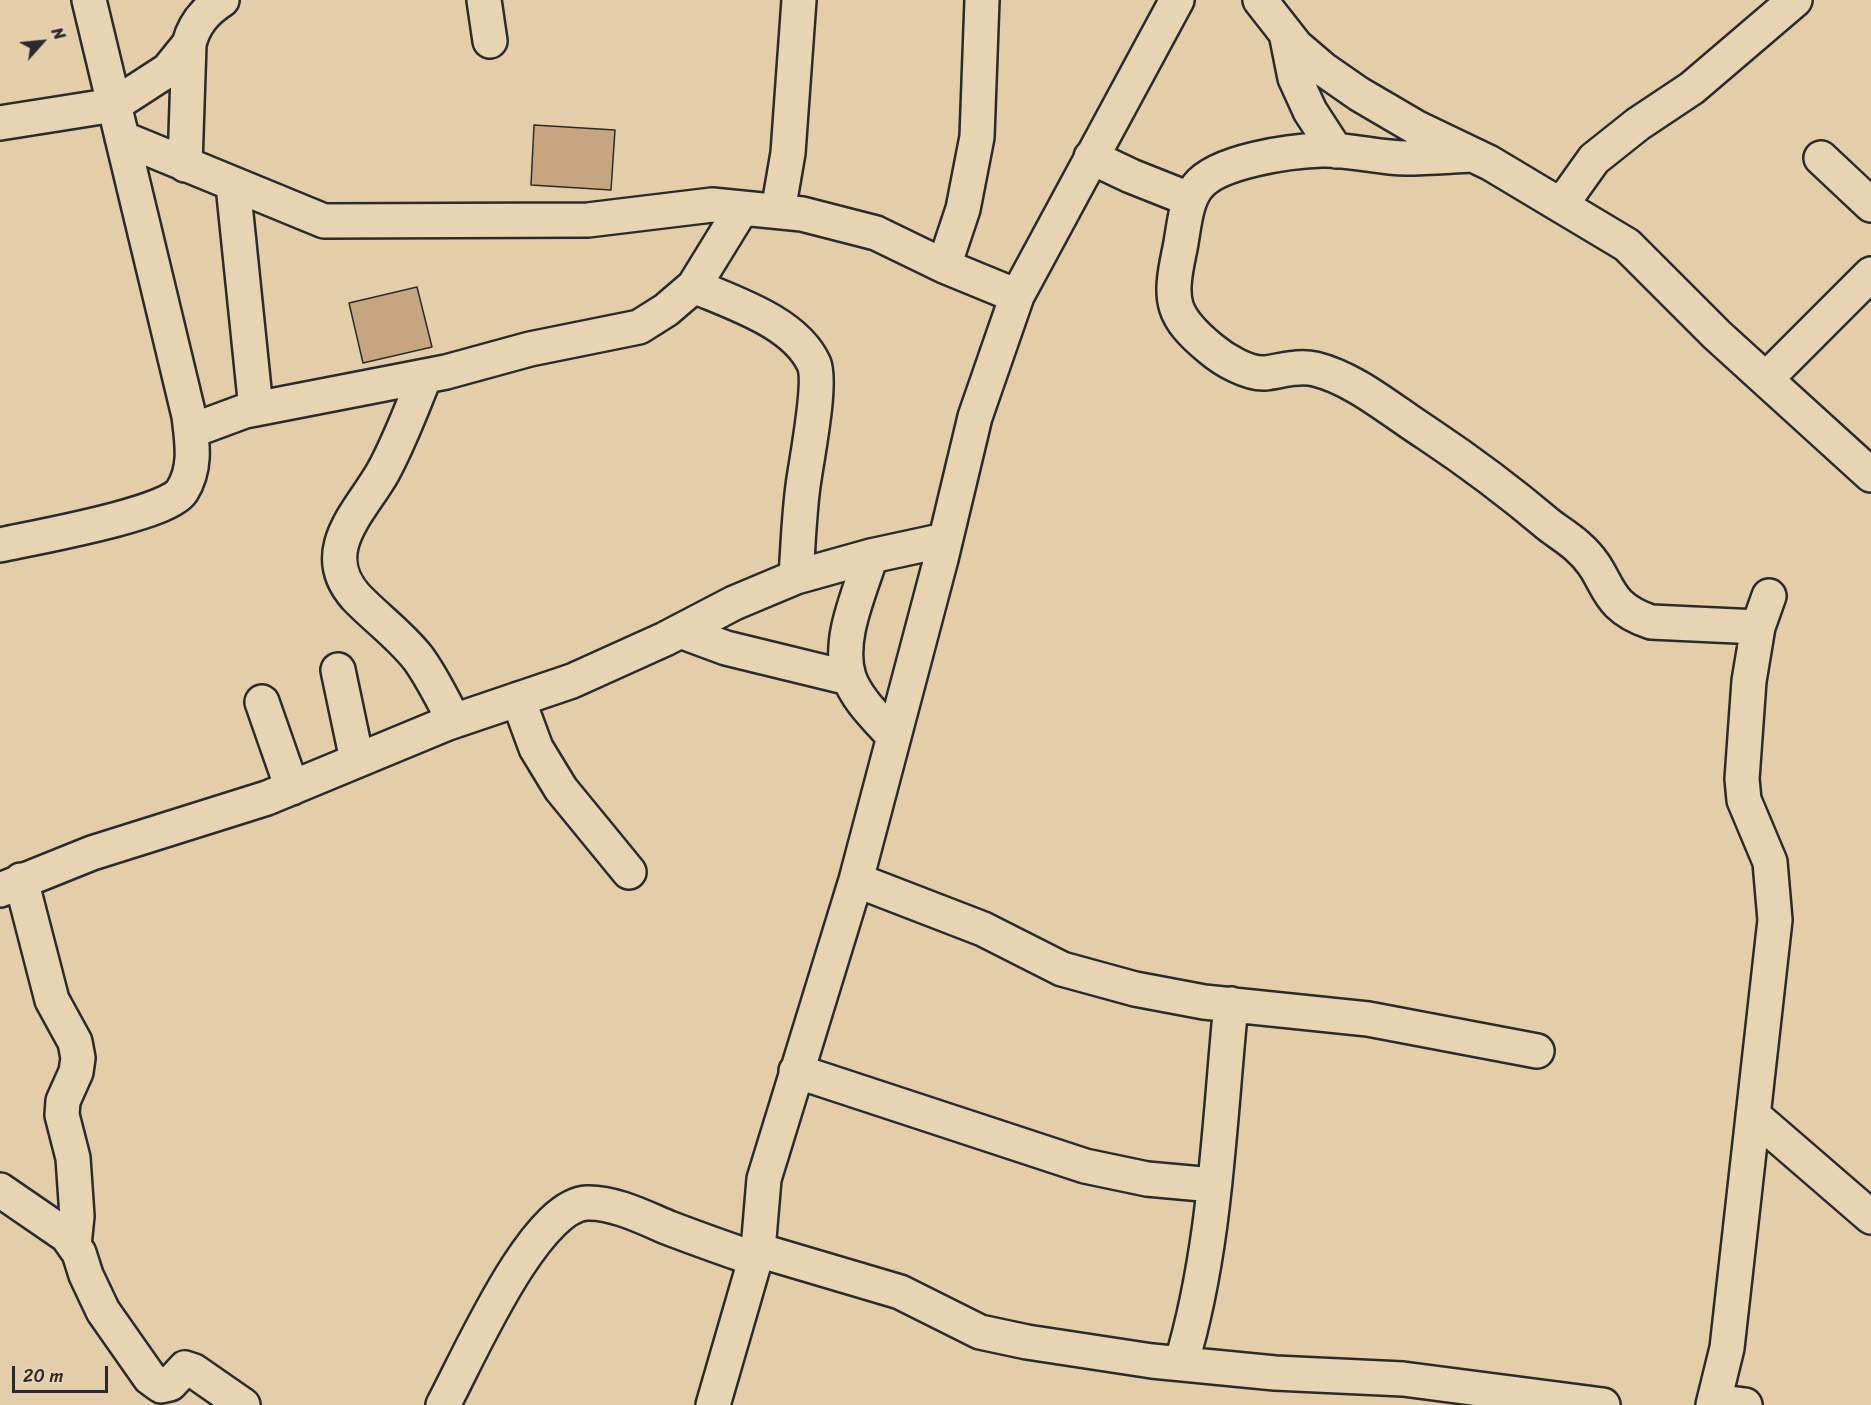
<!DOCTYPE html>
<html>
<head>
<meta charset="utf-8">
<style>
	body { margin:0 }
	#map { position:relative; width:1871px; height:1405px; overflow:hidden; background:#e4ceaa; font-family:Sriracha,sans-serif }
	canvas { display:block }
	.north { position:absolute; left:12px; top:12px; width:60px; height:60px; -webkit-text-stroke:4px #e6d4b2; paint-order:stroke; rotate:63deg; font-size:16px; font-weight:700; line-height:24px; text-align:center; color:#2b2b2b }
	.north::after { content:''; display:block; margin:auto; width:21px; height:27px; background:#2b2b2b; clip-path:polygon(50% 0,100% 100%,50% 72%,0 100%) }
	.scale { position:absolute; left:12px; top:1366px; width:96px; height:27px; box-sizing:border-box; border:3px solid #2b2b2b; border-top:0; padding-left:8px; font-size:18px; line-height:21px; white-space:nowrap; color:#2b2b2b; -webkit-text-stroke:4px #e6d4b2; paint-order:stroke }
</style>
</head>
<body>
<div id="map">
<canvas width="1871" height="1405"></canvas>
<div class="north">N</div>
<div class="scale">20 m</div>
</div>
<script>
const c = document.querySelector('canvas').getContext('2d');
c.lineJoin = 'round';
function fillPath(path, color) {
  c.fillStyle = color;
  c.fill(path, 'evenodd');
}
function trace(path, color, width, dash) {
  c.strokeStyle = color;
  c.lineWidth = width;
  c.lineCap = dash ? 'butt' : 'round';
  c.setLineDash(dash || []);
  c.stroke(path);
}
const building = new Path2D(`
	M534 125 615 130 611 190 531 185Z
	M417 287 432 347 363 363 349 303Z`);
fillPath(building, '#c5a680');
trace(building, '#2b2b2b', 1.5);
const street = new Path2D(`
	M484 0 490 41
	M1260 0 1296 46 1323 69 1359 94 1417 128 1490 163 1627 245 1717 335 1871 475
	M1286 33 1295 78 1310 111 1336 151
	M0 123 114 105 168 70 189 44
	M122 138 324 221 588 220 712 205 802 214 876 233 944 266 1017 296
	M1472 155C1450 156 1428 158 1406 158 1378 158 1350 149 1321 150 1290 151 1218 161 1198 186 1184 203 1184 232 1179 253 1169 301 1171 316 1211 349 1224 360 1248 374 1265 373 1282 371 1298 365 1315 369 1356 379 1393 412 1428 434 1470 462 1510 492 1549 525 1558 532 1568 538 1577 546 1613 577 1598 604 1651 622L1758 627
	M1091 157 1131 176 1189 199
	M1821 158 1871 205
	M185 165 189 44C194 24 205 11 222 0
	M233 185 256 409
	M1559 202 1569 194 1594 159 1638 124 1692 88 1795 0
	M778 211 788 153 799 0
	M944 266 963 209 977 137 982 0
	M694 286C733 303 795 322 814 364 822 384 806 462 803 486 799 516 798 547 796 577
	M425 376C412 408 400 441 383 472 361 511 315 551 356 597 376 618 400 635 418 658 432 677 443 700 454 721
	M1766 379 1871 274
	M191 431 245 411 446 372 530 349 639 327 666 310 694 286 742 208
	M0 545C32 538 169 514 182 491 197 467 192 442 189 416L89 0
	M871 556C860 592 837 640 849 677 857 700 878 719 894 737
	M680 631 726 648 849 678
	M338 670 357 760
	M518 699 536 748 561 789 629 872
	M262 702 292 788
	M21 880 52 1000 75 1042 78 1058 76 1072 63 1101 62 1115 73 1158 77 1216 74 1245
	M856 880 983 929 1062 969 1135 989 1204 1002 1368 1019 1537 1051
	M0 890 92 853 267 798 448 723 572 681 665 639 734 603 796 577 871 556 945 540
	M796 1071 1085 1166 1147 1179 1213 1185
	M1753 1115 1871 1217
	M0 1190 67 1236 79 1253 86 1275 103 1311 150 1378 161 1386 170 1384 185 1368 194 1371 243 1405
	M758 1250 900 1292 980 1332 1027 1342 1152 1361 1275 1373 1403 1379 1603 1405
	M1181 1364C1216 1248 1219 1124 1231 1004
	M1714 1401 1745 1405
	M443 1405C467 1361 534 1205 587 1203 614 1202 645 1218 669 1228 698 1239 726 1249 755 1259
	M713 1405 758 1250 764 1179 856 880 941 559 975 417 1017 296 1177 0
	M1713 1405 1727 1348 1775 920 1770 862 1744 800 1742 779 1749 681 1758 627 1769 596`);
trace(street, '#2b2b2b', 38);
trace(street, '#e6d4b2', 33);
</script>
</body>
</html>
